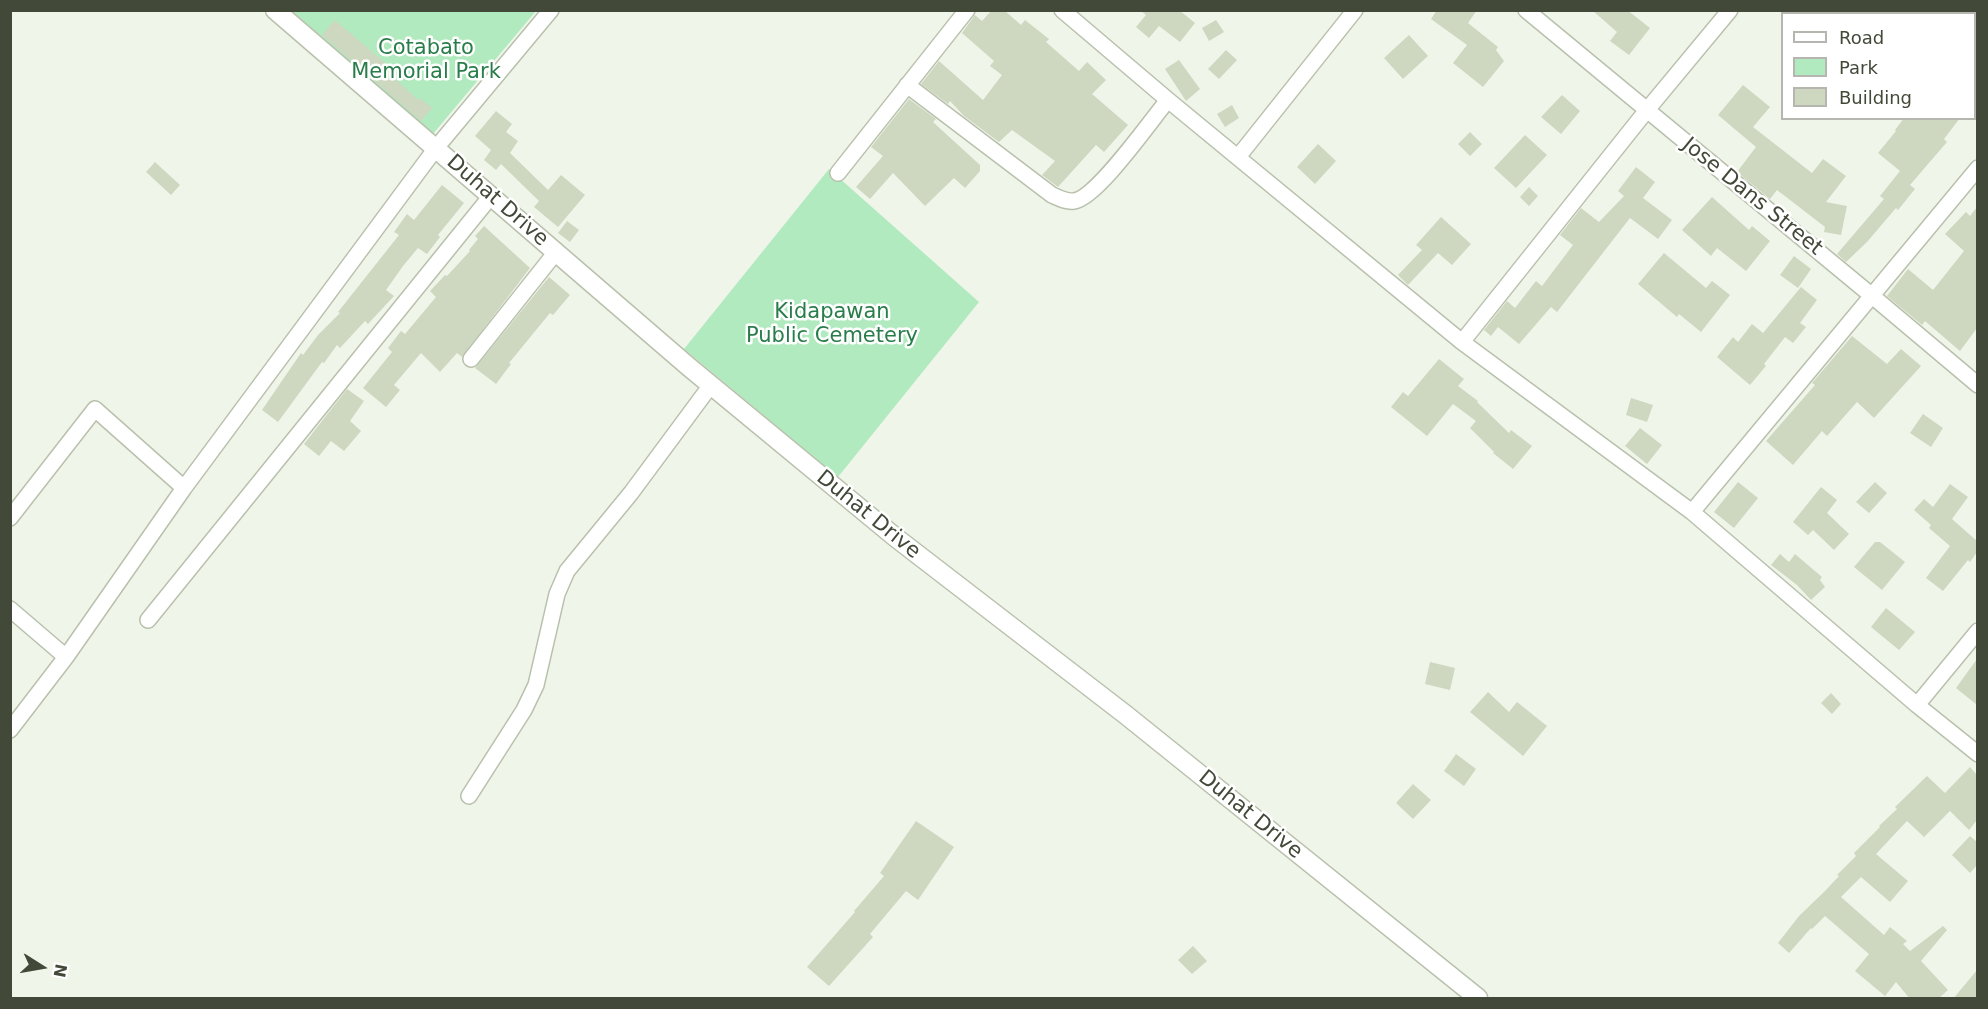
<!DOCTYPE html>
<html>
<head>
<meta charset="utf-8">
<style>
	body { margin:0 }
	#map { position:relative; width:1988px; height:1009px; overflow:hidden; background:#f0f5ea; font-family:"DejaVu Sans",sans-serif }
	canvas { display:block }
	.frame { position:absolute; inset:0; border:12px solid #434938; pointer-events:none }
	.legend { position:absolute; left:1781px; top:12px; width:195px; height:108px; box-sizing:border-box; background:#fff; border:2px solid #b4b6af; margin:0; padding:8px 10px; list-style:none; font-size:18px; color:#434938 }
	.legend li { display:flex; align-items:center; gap:12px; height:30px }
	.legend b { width:30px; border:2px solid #b4b6af }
	.north { position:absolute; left:12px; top:937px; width:60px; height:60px; -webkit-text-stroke:4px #fff; paint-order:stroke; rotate:101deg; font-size:16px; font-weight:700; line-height:24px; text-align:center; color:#434938 }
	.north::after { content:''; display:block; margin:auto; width:21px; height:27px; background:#434938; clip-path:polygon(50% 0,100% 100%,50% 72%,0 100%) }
</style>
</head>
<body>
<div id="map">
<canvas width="1988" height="1009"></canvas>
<div class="frame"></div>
<ul class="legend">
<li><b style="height:8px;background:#fff"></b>Road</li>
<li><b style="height:16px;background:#b2eabf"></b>Park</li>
<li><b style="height:16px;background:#ced7bf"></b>Building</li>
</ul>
<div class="north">N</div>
</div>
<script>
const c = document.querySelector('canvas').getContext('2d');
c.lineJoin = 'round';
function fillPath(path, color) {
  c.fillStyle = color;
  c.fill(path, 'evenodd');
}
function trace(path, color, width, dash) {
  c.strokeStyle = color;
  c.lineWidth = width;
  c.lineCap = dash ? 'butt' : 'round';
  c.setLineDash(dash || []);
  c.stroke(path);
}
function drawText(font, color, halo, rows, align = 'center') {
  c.font = font + ' "DejaVu Sans",sans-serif';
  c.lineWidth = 5;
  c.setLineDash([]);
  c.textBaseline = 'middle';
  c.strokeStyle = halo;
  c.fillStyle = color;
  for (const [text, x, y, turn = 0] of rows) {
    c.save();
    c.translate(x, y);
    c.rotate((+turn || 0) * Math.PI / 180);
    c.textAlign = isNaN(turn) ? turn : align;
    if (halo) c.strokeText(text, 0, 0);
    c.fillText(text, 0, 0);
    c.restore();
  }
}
fillPath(new Path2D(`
	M292 11H536L433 134Z
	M829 169 979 302 838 477 684 349Z`), '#b2eabf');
fillPath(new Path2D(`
	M992 10H1004L1021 25 1025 20 1049 39 1046 42 1079 71 1087 62 1106 80 1092 94 1128 125 1104 152 1096 145 1058 187 1042 175 1055 161 1012 130 999 142 964 116 950 101 948 104 921 84 939 61 983 100 1002 75 990 66 994 61 962 33 975 15 982 21Z
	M1140 10H1179L1195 23 1180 42 1159 26 1149 38 1136 27 1146 15Z
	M1437 10H1477L1468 23 1498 47 1496 50 1504 61 1483 87 1453 63 1467 45 1431 19Z
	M1592 10H1627L1650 28 1629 55 1610 41 1617 32Z
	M335 20 398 74 395 79 418 100 420 98 432 108 421 121 322 35Z
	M1216 20 1224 32 1209 41 1202 28Z
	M1409 35 1428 56 1403 79 1384 58Z
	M1226 50 1237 60 1219 79 1208 69Z
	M1179 60 1200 89 1186 101 1165 69Z
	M1743 85 1770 107 1753 127 1812 173 1823 159 1846 176 1826 202 1847 206 1841 235 1824 232 1825 227 1777 190 1770 199 1737 172 1756 147 1718 115Z
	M1562 95 1580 111 1561 134 1541 117Z
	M909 99 936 119 933 122 980 165V171L965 188 954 178 925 206 893 173 870 199 856 187 883 156 871 147Z
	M1232 105 1239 118 1225 127 1217 114Z
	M496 111 512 124 506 132 518 141 510 153 548 190 561 175 585 195 558 227 534 207 539 201 501 164 496 170 484 160 491 150 475 136Z
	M1904 118H1960L1944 139 1947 142 1910 185 1915 189 1898 210 1896 208 1867 242 1846 262 1837 254 1884 199 1880 196 1900 171 1878 153 1896 131 1895 130Z
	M1470 132 1482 144 1470 156 1458 144Z
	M1525 135 1547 155 1516 188 1494 168Z
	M1318 144 1336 161 1315 184 1297 167Z
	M155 162 180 185 171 195 146 172Z
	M1636 167 1655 182 1643 198 1672 220 1658 239 1630 218 1557 312 1551 307 1519 344 1498 327 1491 336 1484 330 1507 301 1515 308 1536 281 1542 286 1573 245 1560 235 1581 208 1599 222 1624 196 1618 191Z
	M442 185 464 203 438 235 440 237 427 254 418 248 403 266 386 290 394 296 368 324 365 321 340 348 337 345 324 363 322 362 278 422 262 410 301 353 303 355 318 335 340 313 338 312 399 235 394 232 407 214 414 220Z
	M1529 187 1538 196 1529 206 1520 197Z
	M1712 197 1749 230 1752 226 1770 241 1746 271 1717 248 1711 256 1682 230Z
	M1977 207V328L1960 351 1925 321 1922 325 1887 296 1908 269 1933 290 1964 251 1945 234 1966 212 1970 216Z
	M1441 217 1471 244 1452 265 1438 253 1408 285 1398 275 1422 250 1416 245Z
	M567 221 579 230 570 242 558 233Z
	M484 226 530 268 462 357 457 353 440 372 421 353 394 385 400 390 386 407 363 388 392 352 388 348 401 331 405 334 436 297 430 291 445 275 447 276 470 251 469 250 478 239 475 236Z
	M1664 253 1706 288 1712 281 1730 295 1701 332 1679 314 1677 317 1638 284Z
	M1794 256 1811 269 1798 288 1780 275Z
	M549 277 570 295 553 315 550 313 509 363 511 364 496 384 475 368Z
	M1801 287 1817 300 1800 323 1806 327 1793 343 1785 337 1764 364 1766 366 1750 385 1717 357 1733 337 1738 342 1752 324 1763 333Z
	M1852 336 1887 364 1901 349 1921 366 1874 418 1857 402 1827 436 1822 431 1793 465 1766 441 1815 385 1812 383Z
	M1439 359 1464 379 1458 386 1478 401 1477 402 1509 433 1511 430 1532 446 1513 469 1493 453 1494 452 1470 428 1476 421 1453 404 1427 436 1391 407 1403 392 1408 396Z
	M347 389 364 401 350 421 361 431 344 451 331 441 319 456 304 444Z
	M1631 398 1653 405 1647 422 1626 415Z
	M1923 414 1943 428 1931 447 1910 433Z
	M1640 428 1662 445 1647 464 1625 446Z
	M1738 482 1758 498 1734 528 1714 512Z
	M1875 482 1887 493 1869 513 1856 502Z
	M1950 484 1968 497 1952 519 1977 541V552L1970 562 1968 560 1943 591 1926 578 1950 546 1929 528 1931 525 1914 510 1924 499 1933 507Z
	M1821 487 1837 500 1827 513 1849 534 1834 550 1813 530 1808 535 1793 522Z
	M1875 542H1880L1905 562 1882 590 1854 567Z
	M1780 554 1789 562 1795 554 1822 577 1820 580 1825 587 1811 600 1797 585 1771 565Z
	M1886 608 1915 632 1899 650 1871 627Z
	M1977 659V705L1956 688Z
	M1430 662 1455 668 1450 690 1425 684Z
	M1488 692 1509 712 1517 702 1547 726 1523 756 1470 712Z
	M1831 693 1841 704 1832 714 1821 703Z
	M1456 754 1476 769 1464 786 1444 771Z
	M1970 767 1977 775V820L1969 830 1950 811 1924 837 1907 821 1876 854 1908 881 1890 902 1861 877 1841 897 1884 935 1890 927 1907 941 1903 944 1910 951 1943 926 1947 930 1921 961 1948 990 1938 999H1910L1896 982 1885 996 1855 971 1869 954 1825 916 1812 929 1811 928 1789 953 1778 943 1799 916 1825 891 1839 876 1837 875 1856 856 1854 853 1880 827 1879 826 1897 809 1895 807 1927 776 1945 793Z
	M1413 784 1431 800 1413 819 1396 803Z
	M916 821 954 847 918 900 906 891 870 934 873 937 829 986 807 967 855 912 854 911 884 876 880 873Z
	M1970 836 1977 842V865L1970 873 1952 855Z
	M1193 946 1207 961 1192 974 1178 960Z
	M1977 970V999H1953Z`), '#ced7bf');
const minor = new Path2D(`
	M1062 10 1168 100 1462 342 1692 512 1917 705 1978 754
	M1526 10 1871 295 1978 385
	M907 85 1052 195C1059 198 1066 202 1074 201 1097 198 1151 120 1168 100
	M1238 157 1355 10
	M838 173 967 10
	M1462 342 1647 110 1730 10
	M471 359 556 252
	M1692 512 1978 168
	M10 518 95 409 184 488
	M10 609 66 657
	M148 620 491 196
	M1917 705 1978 631
	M10 730 66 657 184 488 436 148 551 10
	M469 796 524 710 536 685 557 594 567 571 631 493 711 385`);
const tertiary = new Path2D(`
	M275 10 689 367 895 537 1126 715 1478 998`);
trace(minor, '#b8c1ac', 18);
trace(tertiary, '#b8c1ac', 21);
trace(minor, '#fff', 15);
trace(tertiary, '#fff', 18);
drawText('21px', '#297d4a', '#fff', [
	["Cotabato",426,49],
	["Memorial Park",426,73],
	["Kidapawan",832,313],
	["Public Cemetery",832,337]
]);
drawText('21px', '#434938', '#fff', [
	["Jose Dans Street",1752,197,39],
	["Duhat Drive",497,201,41],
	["Duhat Drive",868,515,39],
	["Duhat Drive",1250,815,39]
]);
</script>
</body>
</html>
